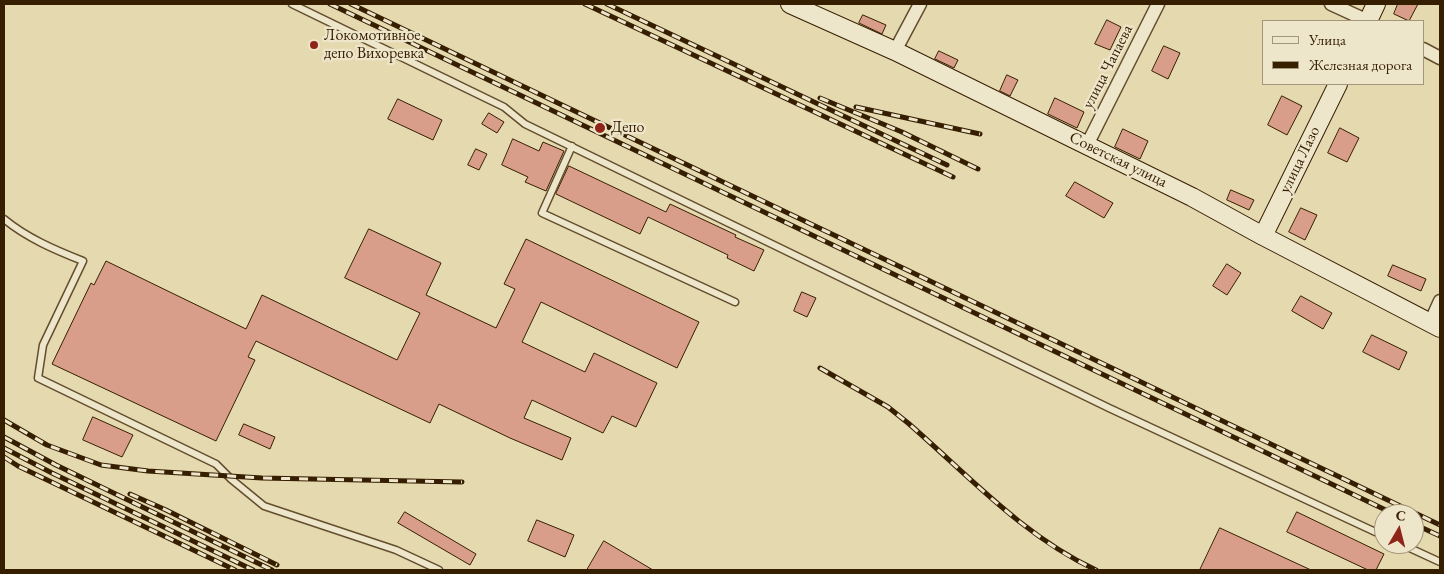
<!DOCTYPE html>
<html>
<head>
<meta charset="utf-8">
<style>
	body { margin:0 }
	#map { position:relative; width:1444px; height:574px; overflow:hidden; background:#e5d9af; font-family:"EB Garamond",serif }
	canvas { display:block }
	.frame { position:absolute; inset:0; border:5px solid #361e00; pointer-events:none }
	.legend { position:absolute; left:1262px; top:20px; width:162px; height:65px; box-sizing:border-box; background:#eee6cb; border:1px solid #a4967a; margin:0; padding:6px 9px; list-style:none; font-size:15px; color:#361e00 }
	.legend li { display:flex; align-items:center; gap:10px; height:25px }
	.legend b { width:25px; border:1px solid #a4967a }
	.north { position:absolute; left:1374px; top:504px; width:50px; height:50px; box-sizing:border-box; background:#eee6cb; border:1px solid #a4967a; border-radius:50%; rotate:8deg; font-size:14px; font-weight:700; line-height:20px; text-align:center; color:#361e00 }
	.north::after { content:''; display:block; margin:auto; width:18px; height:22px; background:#8f2418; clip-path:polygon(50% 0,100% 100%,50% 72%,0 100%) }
</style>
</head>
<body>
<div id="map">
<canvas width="1444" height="574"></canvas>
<div class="frame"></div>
<ul class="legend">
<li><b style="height:6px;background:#eee6cb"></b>Улица</li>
<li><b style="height:6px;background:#361e00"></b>Железная дорога</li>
</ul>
<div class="north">С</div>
</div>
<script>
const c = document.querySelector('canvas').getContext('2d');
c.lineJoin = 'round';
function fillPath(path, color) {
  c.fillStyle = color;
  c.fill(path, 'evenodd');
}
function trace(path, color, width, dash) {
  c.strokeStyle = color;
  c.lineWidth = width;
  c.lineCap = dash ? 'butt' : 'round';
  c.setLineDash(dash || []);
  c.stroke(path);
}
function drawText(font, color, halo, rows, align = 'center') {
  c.font = font + ' "EB Garamond",serif';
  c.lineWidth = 4.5;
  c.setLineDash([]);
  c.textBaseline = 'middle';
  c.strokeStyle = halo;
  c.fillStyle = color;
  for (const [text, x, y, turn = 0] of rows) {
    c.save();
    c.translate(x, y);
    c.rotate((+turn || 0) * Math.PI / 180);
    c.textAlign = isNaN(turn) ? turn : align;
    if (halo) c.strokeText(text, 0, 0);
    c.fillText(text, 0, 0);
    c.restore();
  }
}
const building = new Path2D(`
	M1398 4H1418L1409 21 1394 14Z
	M863 15 886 25 882 34 859 23Z
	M1107 20 1121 27 1110 50 1095 44Z
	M1164 46 1180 53 1168 79 1152 71Z
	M939 51 958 60 954 68 935 59Z
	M1007 75 1018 80 1010 96 1000 91Z
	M1282 96 1302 106 1287 135 1268 125Z
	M1055 98 1084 112 1077 128 1048 114Z
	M398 99 442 120 433 140 388 119Z
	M489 113 504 122 497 133 482 124Z
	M1340 128 1359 138 1347 162 1328 153Z
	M1123 129 1148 141 1140 159 1115 147Z
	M513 139 539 151 543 142 564 151 546 191 525 182 528 177 502 165Z
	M476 149 487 154 479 170 468 165Z
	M569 166 666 212 670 204 736 235 735 237 764 250 754 271 727 258 728 255 648 217 640 234 556 194Z
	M1075 182 1113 203 1104 218 1066 196Z
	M1231 190 1254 200 1249 210 1227 200Z
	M1301 208 1317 215 1305 240 1289 232Z
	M369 229 441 263 426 295 496 328 515 289 504 284 526 239 699 322 677 368 541 302 522 342 585 372 594 353 657 383 636 427 612 416 603 433 532 400 524 418 571 438 562 460 510 438 439 404 430 423 256 341 248 357 255 360 216 441 52 364 91 283 94 285 106 261 246 329 262 295 397 360 420 313 345 278Z
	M1227 264 1241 273 1227 295 1213 286Z
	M1393 265 1426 279 1421 291 1388 276Z
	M802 292 816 298 807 317 794 311Z
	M1301 296 1332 313 1323 329 1292 311Z
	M1372 335 1407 352 1399 370 1363 352Z
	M93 417 133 435 122 457 83 440Z
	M244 424 275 437 270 449 239 435Z
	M405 512 476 554 470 565 398 523Z
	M1297 512 1384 554 1376 570H1368L1287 532Z
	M537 520 574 535 565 557 528 541Z
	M1220 528 1311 570H1200Z
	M604 541 653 570H587Z`);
fillPath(building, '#d89e89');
trace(building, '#361e00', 1);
const lane = new Path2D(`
	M292 4 504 107 525 124 1109 408 1384 536
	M572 146 542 213 735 302
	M4 219C27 238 55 250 83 261L43 345 38 378 216 464 231 479 264 506 396 550 439 570
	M1401 544 1440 562`);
const street = new Path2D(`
	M1331 4 1368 21
	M1423 49 1440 58
	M895 51 920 4
	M1087 145 1158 4
	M1430 323 1440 301`);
const secondary = new Path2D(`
	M790 4 895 51 1192 197 1263 236 1440 328
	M1368 21 1376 4
	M1263 236 1338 84`);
trace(lane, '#624d2c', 9);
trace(street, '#624d2c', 15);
trace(secondary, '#361e00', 20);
trace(lane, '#eee6cb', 6);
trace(street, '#eee6cb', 12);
trace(secondary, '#eee6cb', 18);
const rail = new Path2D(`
	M330 4 1394 514
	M351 4 1440 525
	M585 4 953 177
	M607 4 947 165
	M820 98 902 132 978 169
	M856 107 980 134
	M820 368 888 407 908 423C968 475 1023 536 1096 570
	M4 420 47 445 101 465 148 471 262 478 462 482
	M4 437 56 465 272 570
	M4 448 52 473 253 570
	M4 457 18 466 235 570
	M130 494 166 510 277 565
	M1414 524 1440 536`);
trace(rail, '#361e00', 5);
trace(rail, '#eee6cb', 3, [9]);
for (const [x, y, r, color] of [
	[314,45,5,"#8f2418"],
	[600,128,6,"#8f2418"]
]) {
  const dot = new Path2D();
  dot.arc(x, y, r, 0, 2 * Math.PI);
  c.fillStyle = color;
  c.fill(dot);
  trace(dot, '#eee6cb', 2);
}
drawText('16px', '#361e00', '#eee6cb', [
	["Локомотивное",324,36],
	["депо Вихоревка",324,54],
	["Депо",611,128]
], 'left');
drawText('16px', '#361e00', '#eee6cb', [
	["улица Чапаева",1108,67,-63],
	["Советская улица",1118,160,26],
	["улица Лазо",1300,160,-64]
]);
</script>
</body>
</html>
